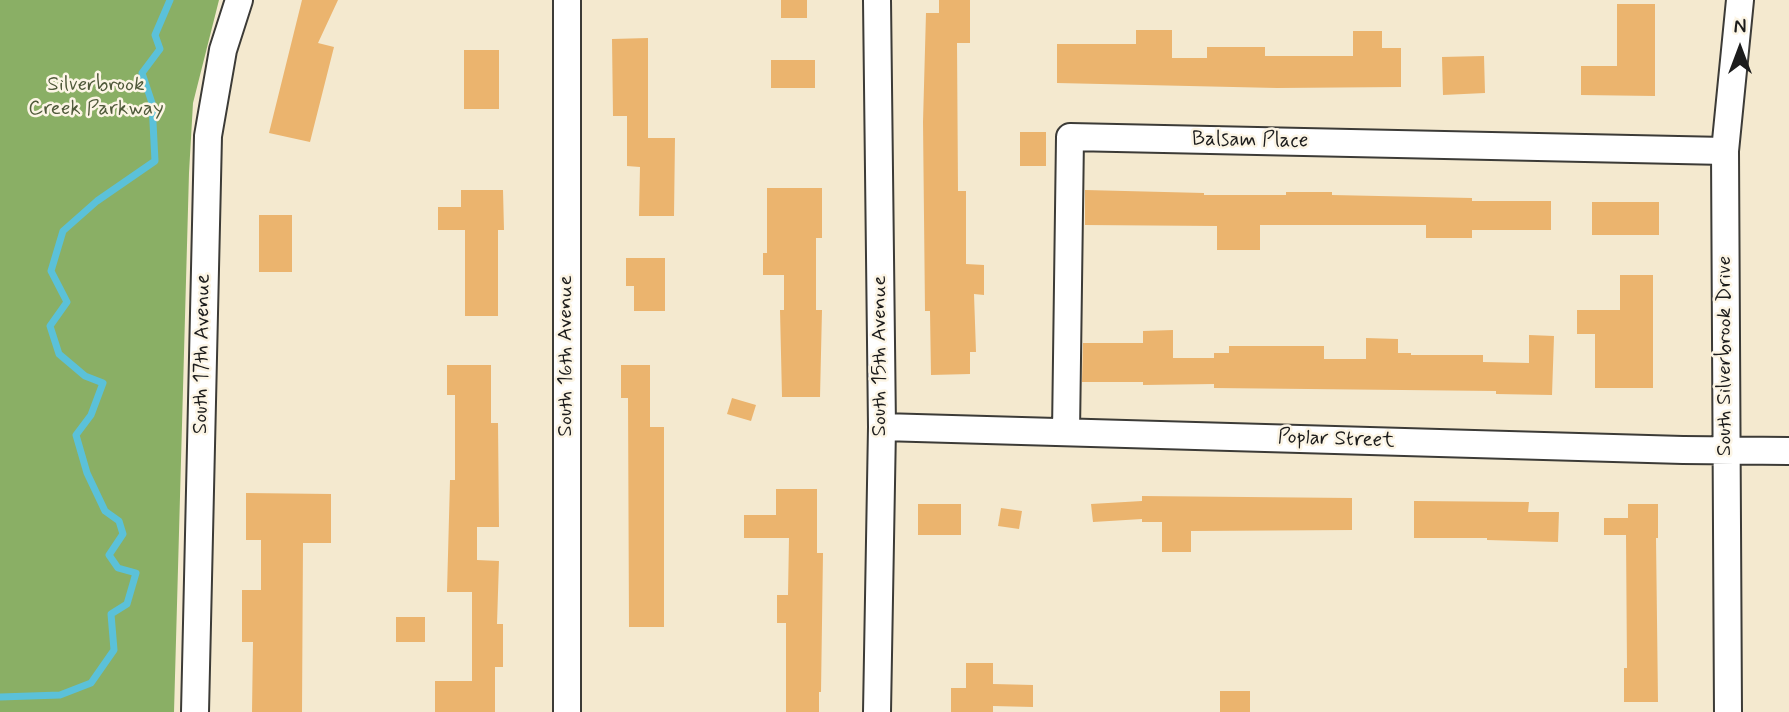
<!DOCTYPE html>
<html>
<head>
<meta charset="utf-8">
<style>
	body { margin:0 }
	#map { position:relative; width:1789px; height:712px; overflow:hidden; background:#f4e9cf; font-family:Mynerve,sans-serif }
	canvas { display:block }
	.north { position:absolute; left:1705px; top:14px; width:70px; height:70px; -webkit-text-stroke:5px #fcf5e5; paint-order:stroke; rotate:0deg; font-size:19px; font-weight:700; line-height:28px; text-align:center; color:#1c1c1c }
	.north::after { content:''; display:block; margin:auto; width:24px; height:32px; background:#1c1c1c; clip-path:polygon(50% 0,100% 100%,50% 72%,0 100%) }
</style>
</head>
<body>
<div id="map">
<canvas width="1789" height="712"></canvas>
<div class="north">N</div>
</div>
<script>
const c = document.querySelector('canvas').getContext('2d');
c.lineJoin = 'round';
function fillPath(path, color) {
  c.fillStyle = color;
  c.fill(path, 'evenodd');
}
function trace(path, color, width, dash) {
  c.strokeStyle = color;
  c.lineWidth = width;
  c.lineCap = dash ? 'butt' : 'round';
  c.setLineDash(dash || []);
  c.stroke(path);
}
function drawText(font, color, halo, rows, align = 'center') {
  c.font = font + ' Mynerve,sans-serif';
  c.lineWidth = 5;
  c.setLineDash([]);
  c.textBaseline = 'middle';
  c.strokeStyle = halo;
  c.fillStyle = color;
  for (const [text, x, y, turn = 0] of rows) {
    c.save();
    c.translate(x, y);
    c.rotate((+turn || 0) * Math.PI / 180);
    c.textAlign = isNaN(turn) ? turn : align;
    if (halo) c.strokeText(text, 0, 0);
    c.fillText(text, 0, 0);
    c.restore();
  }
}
fillPath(new Path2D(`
	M0 0H219L193 103 189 173 174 712H0Z`), '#8aaf65');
trace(new Path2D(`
	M0 697 60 695 91 683 114 650 111 614 127 604 136 573 118 568 109 555 123 534 119 521 105 511 87 473 76 435 91 415 103 383 85 376 59 354 50 326 67 302 51 271 63 231 97 201 155 161 152 103 142 73 160 49 155 35 170 0`), '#5bc1d9', 7);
fillPath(new Path2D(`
	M302 0H338L318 43 334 47 310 142 269 133Z
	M781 0H807V18H781Z
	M939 0H970V43H957L958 191H966V264L984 265V295L974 294 976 352H970V374L931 375 930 311H925L923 122 926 13H939Z
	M1617 4H1655V96L1581 95V66H1617Z
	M1136 30H1172V58H1207V47H1265V56H1353V31H1382V48H1401V87L1277 88 1057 83V44H1136Z
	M648 38V138H675L674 216H639L640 167 627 166V116H613L612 39Z
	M464 50H499V109H464Z
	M1484 56 1485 93 1443 95 1442 57Z
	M771 60H815V88H771Z
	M1020 132H1046V166H1020Z
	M767 188H822V238H816V310H822L820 397H782L780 310H784V275H763V253H767Z
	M461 190H503L504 230H498V316H465V230H438V207H461Z
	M1085 190 1204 193V195H1286V192H1332V195L1472 198V201H1551V230H1472V238H1426V225H1260V250H1217V226L1085 225Z
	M1592 202H1659V235H1592Z
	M259 215H292V272H259Z
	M626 258H665V311H634V286H626Z
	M1620 275H1653V388H1595V334H1577V310H1620Z
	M1173 330V358H1214V353H1229V346H1324V359H1366V338L1398 339V353H1411V355H1483V362L1529 363V335L1554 336 1552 395 1496 394V391L1214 388V384L1143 385V382H1082L1083 343H1143V331Z
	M447 365H491V423H498L499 527H477V560L499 561 497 624H503V667H495V712H435V681H472V592H447L450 480H455V395H447Z
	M621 365H650V427H664V627H629L628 398H621Z
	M732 398 756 405 751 421 727 414Z
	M776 489H817V553H823L821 692H819V712H786V623H777V595H788L789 538H744V515H776Z
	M246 493 331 494V543H303L302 712H252L253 642H242V590H261V540H246Z
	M1142 496 1352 498V530L1191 531V552H1162V522H1142V519L1093 522 1091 504 1142 501Z
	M1414 501 1529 502 1528 512H1559L1558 542 1487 540V538H1414Z
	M918 504H961V535H918Z
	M1628 504H1658V538H1656L1658 702H1624V668H1627L1626 535H1604V518H1628Z
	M1001 508 1022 511 1019 529 998 526Z
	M396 617H425V642H396Z
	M966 663H993V684L1033 685V707L993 706V712H951V688H966Z
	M1220 691H1250V712H1220Z`), '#ebb46e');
const street = new Path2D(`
	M882 427 1683 450 1789 451
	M1066 432 1070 137 1725 151
	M195 712 208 136 223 50 239 0
	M567 712V0
	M877 712 882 427 877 0
	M1728 712 1725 151 1740 0`);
trace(street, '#3c3b37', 30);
trace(street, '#fff', 26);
drawText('21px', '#4f593a', '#fcf5e5', [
	["Silverbrook",96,86],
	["Creek Parkway",96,110]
]);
drawText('21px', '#1c1c1c', '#fcf5e5', [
	["Balsam Place",1250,141,1],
	["South 17th Avenue",203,354,-89],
	["South 16th Avenue",567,356,-90],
	["South 15th Avenue",881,356,-90],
	["South Silverbrook Drive",1726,356,-90],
	["Poplar Street",1336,440,2]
]);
</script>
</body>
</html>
